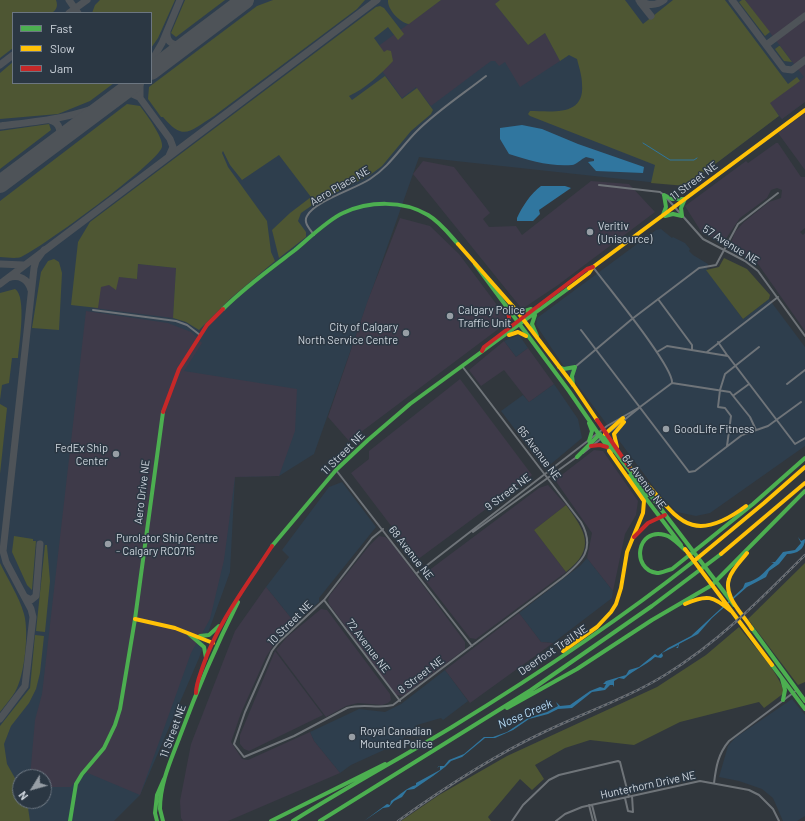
<!DOCTYPE html>
<html>
<head>
<meta charset="utf-8">
<style>
	body { margin:0 }
	#map { position:relative; width:805px; height:821px; overflow:hidden; background:#31373d; font-family:Barlow,sans-serif }
	canvas { display:block }
	.legend { position:absolute; left:12px; top:12px; width:140px; height:72px; box-sizing:border-box; background:#2b3743; border:1px solid #6c7681; margin:0; padding:5px 7px; list-style:none; font-size:12px; color:#ced5dd }
	.legend li { display:flex; align-items:center; gap:8px; height:20px }
	.legend b { width:20px; border:1px solid #6c7681 }
	.north { position:absolute; left:12px; top:769px; width:40px; height:40px; box-sizing:border-box; background:#2b3743; border:1px solid #6c7681; border-radius:50%; rotate:233deg; font-size:11px; font-weight:700; line-height:16px; text-align:center; color:#ced5dd }
	.north::after { content:''; display:block; margin:auto; width:14px; height:18px; background:#979ea5; clip-path:polygon(50% 0,100% 100%,50% 72%,0 100%) }
</style>
</head>
<body>
<div id="map">
<canvas width="805" height="821"></canvas>
<ul class="legend">
<li><b style="height:5px;background:#4caf50"></b>Fast</li>
<li><b style="height:5px;background:#ffc107"></b>Slow</li>
<li><b style="height:5px;background:#c62828"></b>Jam</li>
</ul>
<div class="north">N</div>
</div>
<script>
const c = document.querySelector('canvas').getContext('2d');
c.lineJoin = 'round';
function fillPath(path, color) {
  c.fillStyle = color;
  c.fill(path, 'evenodd');
}
function trace(path, color, width, dash) {
  c.strokeStyle = color;
  c.lineWidth = width;
  c.lineCap = dash ? 'butt' : 'round';
  c.setLineDash(dash || []);
  c.stroke(path);
}
function drawText(font, color, halo, rows, align = 'center') {
  c.font = font + ' Barlow,sans-serif';
  c.lineWidth = 3;
  c.setLineDash([]);
  c.textBaseline = 'middle';
  c.strokeStyle = halo;
  c.fillStyle = color;
  for (const [text, x, y, turn = 0] of rows) {
    c.save();
    c.translate(x, y);
    c.rotate((+turn || 0) * Math.PI / 180);
    c.textAlign = isNaN(turn) ? turn : align;
    if (halo) c.strokeText(text, 0, 0);
    c.fillText(text, 0, 0);
    c.restore();
  }
}
fillPath(new Path2D(`
	M0 0H805V102L782 119 779 116 686 186 419 157 314 454 279 476 235 477 230 572 199 658 140 795 114 821H0ZM13 13H151V83H13ZM20 777H44V801H20Z
	M661 229 672 238 673 237 685 243 690 249 689 251 693 255 708 264 707 270 743 319 769 299 805 347V446L710 513 696 516 677 512 659 494 567 371 536 325 537 318 656 230Z
	M519 335 528 348 516 357 504 341Z
	M554 384 578 419 582 438 545 469 501 411 523 395 529 402Z
	M342 482 376 527 319 598V602L295 623 266 587 289 557 282 550 329 487Z
	M587 558 613 591 612 598 553 643 541 642 519 613 581 565Z
	M445 670 468 701 443 720 441 718 417 725 397 744 351 765 340 773 314 741 310 732 359 709 385 712 401 704Z
	M792 699 805 715V816L797 821H783L773 798 762 789 739 781 719 777 728 746 735 738Z`), '#2e3e4d');
fillPath(new Path2D(`
	M441 0H500L495 4 528 45 545 33 560 61 520 87 505 62 499 66 495 61H491L431 106 416 87 402 98 369 53Z
	M745 0H805V102L782 119 769 103 804 77Z
	M805 113V170L778 133Z
	M776 143H778L801 177H805V228L800 232 803 235 805 233V331L758 264 732 250 730 245 735 232 744 222 769 202 781 198 782 190 777 188 771 190 767 198 740 218 723 243 702 233 685 206 746 161 748 163Z
	M423 161 454 167 490 213 483 219 489 227 516 226 522 235 591 181 629 184 655 212 558 285 522 309 413 174Z
	M400 218 430 226 459 254 509 321 349 441 328 417 368 300Z
	M138 264 176 268 173 318 94 308 98 274 137 279Z
	M86 311 168 323 191 332 202 343 184 371 297 389 295 431 279 476 235 477 224 560 210 619 191 653 140 795 83 771 71 787H44V777H30L35 720 42 694Z
	M504 341 516 357 528 348 554 384 529 402 504 370 481 386 469 370Z
	M460 379 532 475 417 560 351 473 369 459V451Z
	M594 450 603 451 638 501 636 515 625 534 613 591 587 558 592 533 555 480Z
	M548 485 566 505 534 530 566 572 476 639 470 638 425 580 428 571 539 488Z
	M379 536 385 537 390 541 465 642V649L403 696 396 695 329 604 328 600 330 595 369 546Z
	M266 587 295 623 278 638 266 657 241 713 231 742 242 759 248 760 310 732 314 741 340 773 228 821H183L181 818 180 801 191 744 235 631Z
	M321 609 327 610 390 694 391 700 388 703 382 705 358 703 346 706 326 717 276 650 287 637Z
	M519 613 541 642 553 643 470 703 445 670Z
	M275 651 323 715 249 751 244 749 240 744V735Z`), '#3e3a49');
fillPath(new Path2D(`
	M0 0H56C58 6 57 9 52 13H13V48L0 58Z
	M100 0H175L158 38 151 48V13H92L95 5Z
	M185 0H225L176 37 171 33Z
	M273 0H365L357 9 214 116C190 131 184 142 163 117H161L148 99 149 87 257 6Z
	M388 0H441L409 24C400 23 387 9 388 0Z
	M500 0H625L643 24 673 0H725L788 84 797 77 800 81 770 103 779 116 686 186 651 183 655 165 530 116 528 114 530 111C552 111 585 117 582 84 582 76 579 67 577 59L569 55 560 61 545 33 528 45 495 4Z
	M742 0H745L770 32 765 36 739 2Z
	M380 6 384 8 404 34 398 40 388 27 374 38 384 52 387 50 391 51 393 61C380 75 366 88 349 96L352 100 385 76 402 99 417 88 433 110 431 114 411 131 382 166 370 175 314 204 301 213 298 221 306 232V237L279 258 272 230 290 213 311 197 279 155 242 180 230 165 223 151 222 153 228 167 267 221 271 252 275 261 231 298 199 330 186 322 173 318 176 268 138 264 137 279 119 277 116 290 109 285 101 287 98 308 71 305 78 242 90 222 376 7Z
	M779 46H780L792 62 784 61 775 49Z
	M13 62V83H114L90 101 58 114 0 119V73Z
	M127 104 140 106C146 114 164 138 162 147 159 162 40 249 21 257 15 259 6 257 0 257V201Z
	M49 124 51 130 0 169V131Z
	M724 258 747 269 770 295 769 299 743 319 706 270 719 267Z
	M54 259 59 262 62 273 59 330 32 328 41 272 48 261Z
	M15 289C27 296 19 345 18 358H12L9 383 2 385 0 400V293Z
	M0 404 7 408 0 474Z
	M566 505C585 531 597 548 566 572L534 530Z
	M14 536 33 539V541H36L32 590 27 585 12 552Z
	M45 545H47L50 581 45 632 36 631Z
	M0 563C8 580 19 596 24 614 29 631 25 675 15 692 11 699 5 705 0 712Z
	M805 563V682L798 685 748 619Z
	M739 627C752 644 780 673 784 693L764 708 759 702 680 722 634 745 590 740 565 748 535 765 544 779 532 790 520 779 488 817 491 821H401L439 795 507 756 657 687 706 655Z
	M35 635 44 636 40 673 36 689 29 703 11 726 4 744 7 764 20 787V801H27L30 821H0V726L30 688Z`), '#4e5633');
fillPath(new Path2D(`
	M522 125 542 129 578 144 644 167 643 173 596 171 588 162 594 161V159L586 157C581 159 576 165 572 165 551 167 528 160 509 154L500 139V128Z
	M541 186H565L571 188 539 210 540 214 533 221H517V218C522 207 531 193 541 186Z
	M798 537 801 541 805 539C805 549 797 554 787 554L779 564 769 571 766 577 747 587 712 618 698 634 679 644 678 648H676L678 646V645L662 653 663 656 661 658 655 657C645 666 633 670 624 679L619 678 614 681V687L613 685H610L605 690 592 692 572 708 558 709 548 714 529 719 513 730 495 738H485L462 757 451 761 445 767 433 776 414 789 407 790 402 797 394 801 389 807 383 808 364 821 387 804 390 805 391 801C400 795 406 788 416 785V783L440 770V766L437 768 439 766H444L449 760 464 754 484 737H493L507 732 528 718 547 712 558 706 556 702 560 706 570 705 590 691 600 687 604 688 606 684H603L606 681 626 675 629 670 639 667 655 654 658 656 668 648 691 636 743 588 745 583C761 579 762 573 774 563L771 562H775L783 552 795 550 801 543Z`), '#30769f');
trace(new Path2D(`
	M643 143 670 160H694L697 158`), '#30769f', 1);
trace(new Path2D(`
	M69 0 78 13
	M639 0C648 6 656 6 664 0
	M732 0 784 69 792 70 805 60
	M640 2 651 16
	M236 7 250 0
	M69 13 87 0
	M167 32C166 44 176 47 186 44
	M766 45 805 16
	M151 62 162 43 180 0
	M0 65 13 55
	M129 83 170 139 173 147 169 156
	M117 96 130 93 139 97
	M140 97V83
	M50 120C61 123 62 133 56 142
	M0 126C40 121 70 119 108 103
	M0 264 24 265
	M8 278C19 274 28 279 31 290
	M0 284 377 0
	M25 597 31 600 36 596 40 544
	M0 719 25 686 33 617 31 609 6 562 3 551 34 268 36 261 44 250`), '#4e5358', 7);
trace(new Path2D(`
	M151 71 245 0
	M0 184 135 83`), '#4e5358', 18);
trace(new Path2D(`
	M599 185 660 192 664 195 703 239 745 261 758 271 805 336
	M314 235C310 229 303 223 307 216 315 201 355 189 370 179 390 166 400 148 417 131 437 111 463 94 486 76
	M593 267C606 285 674 367 672 383
	M658 299 692 345V350
	M93 310 176 321 187 325 200 335
	M581 330 689 472 695 471 742 435 768 426 801 402
	M718 342 727 355
	M657 352 667 346 728 356 795 444 805 438
	M707 352 778 297
	M575 367 632 319 699 268 716 265 738 224 778 193
	M672 383 730 392 750 417 756 430
	M787 384 805 370
	M734 395 749 384
	M607 434 639 408
	M727 446 731 416 725 408 718 407 720 390 725 374 759 347
	M583 453 602 438
	M336 470 472 646
	M383 529 372 538 324 600 278 643 272 651 245 712 235 741 234 744 244 757 294 736 347 708C363 703 378 709 393 705L562 578C582 562 596 549 581 522L462 366
	M473 532 578 456
	M417 573 607 426 640 407 672 383
	M324 600 400 701
	M714 783C716 767 718 754 729 741L797 690
	M625 798 628 811 633 812 632 796
	M589 805 593 821
	M592 805 596 821
	M512 821 523 805 549 780 559 775 618 761 620 762 629 797
	M556 821 565 814 582 807 700 781 749 790 759 795 773 809 779 821`), '#6f7479', 2);
trace(new Path2D(`
	M664 195 672 199H685
	M663 215 666 207 664 195
	M665 216 673 214 682 216 681 208 684 201
	M475 264 569 391 611 452
	M223 309C245 287 270 269 295 250 308 239 329 219 343 213 369 201 403 200 428 215 440 222 449 234 458 244
	M516 310 525 311 531 309
	M535 315 532 324 537 336
	M523 320 537 309
	M559 367 564 369 575 367
	M573 385 572 376 575 367
	M589 423 592 431 589 441
	M598 434 604 437 648 495
	M577 457 600 434
	M632 471 734 605
	M629 476 681 545
	M272 546 336 470 368 440 410 404 569 288
	M685 550C679 545 673 537 665 535 636 527 631 570 657 573 662 573 667 570 672 569L753 504 805 458
	M751 627 805 701
	M189 634 204 647 206 658
	M200 636 209 635 219 626
	M772 665 805 709
	M782 679 785 690 783 700
	M507 708 577 669 652 620 712 585 805 491
	M160 809C160 783 171 760 180 736 197 690 216 646 238 602
	M160 809 163 821
	M155 813 157 795 164 779
	M155 813 157 821
	M70 821 76 784 82 774 104 748 115 725 120 709 135 619 163 412
	M271 821 385 764
	M293 821C345 788 399 759 452 727 535 676 617 622 694 561
	M320 821 531 690 652 606 721 554`), '#4caf50', 4);
trace(new Path2D(`
	M458 244 516 310 574 386 597 420
	M569 288 589 273 593 267 805 110
	M509 335 518 332 526 336
	M605 434 623 418
	M617 447 614 434 624 422
	M628 466C673 503 681 555 746 506
	M685 549 772 665
	M747 553C741 561 732 569 729 579 723 597 744 615 752 629
	M721 554 805 483
	M694 561 764 503 805 467
	M685 604C707 594 713 596 731 611
	M135 619 175 628 213 643
	M563 651 597 627 611 612 616 604 621 588 627 552 643 513 644 501 609 451`), '#ffc107', 4);
trace(new Path2D(`
	M507 310 509 317 508 328
	M482 351 484 347 587 269 593 267
	M163 412 179 369 207 325 223 309
	M597 420 629 467
	M591 446 600 445 607 447
	M634 537 648 523 665 515
	M196 693C196 684 200 675 203 666 218 622 247 585 272 546`), '#c62828', 4);
const rail = new Path2D(`
	M398 821C444 788 491 757 542 733 583 713 626 699 665 675 719 642 761 599 805 555`);
trace(rail, '#6b6f74', 2.5);
trace(rail, '#2b3743', 1, [3]);
for (const [x, y, r, color] of [
	[590,232,4,"#979ea5"],
	[450,316,4,"#979ea5"],
	[406,333,4,"#979ea5"],
	[666,429,4,"#979ea5"],
	[116,454,4,"#979ea5"],
	[108,544,4,"#979ea5"],
	[352,737,4,"#979ea5"]
]) {
  const dot = new Path2D();
  dot.arc(x, y, r, 0, 2 * Math.PI);
  c.fillStyle = color;
  c.fill(dot);
  trace(dot, '#2b3743', 1.5);
}
drawText('11px', '#ced5dd', '#2b3743', [
	["11 Street NE",694,181,-37],
	["Aero Place NE",340,186,-30],
	["57 Avenue NE",731,245,32],
	["11 Street NE",343,453,-45],
	["65 Avenue NE",539,453,53],
	["64 Avenue NE",644,482,53],
	["Aero Drive NE",142,492,-83],
	["9 Street NE",508,492,-37],
	["68 Avenue NE",411,553,52],
	["10 Street NE",290,623,-45],
	["72 Avenue NE",368,646,53],
	["Deerfoot Trail NE",553,650,-34],
	["8 Street NE",421,675,-37],
	["11 Street NE",173,731,-70],
	["Hunterhorn Drive NE",648,785,-12]
]);
drawText('11px', '#ced5dd', '#2b3743', [
	["Veritiv",598,226],
	["(Unisource)",598,239],
	["Calgary Police",458,310],
	["Traffic Unit",458,323],
	["City of Calgary",398,327,"right"],
	["North Service Centre",398,340,"right"],
	["GoodLife Fitness",674,429],
	["FedEx Ship",108,448,"right"],
	["Center",108,461,"right"],
	["Purolator Ship Centre",116,538],
	["- Calgary RC0715",116,551],
	["Royal Canadian",360,731],
	["Mounted Police",360,744]
], 'left');
drawText('italic 12px', '#b8ddf7', '#2b3743', [
	["Nose Creek",525,714,-23]
]);
</script>
</body>
</html>
